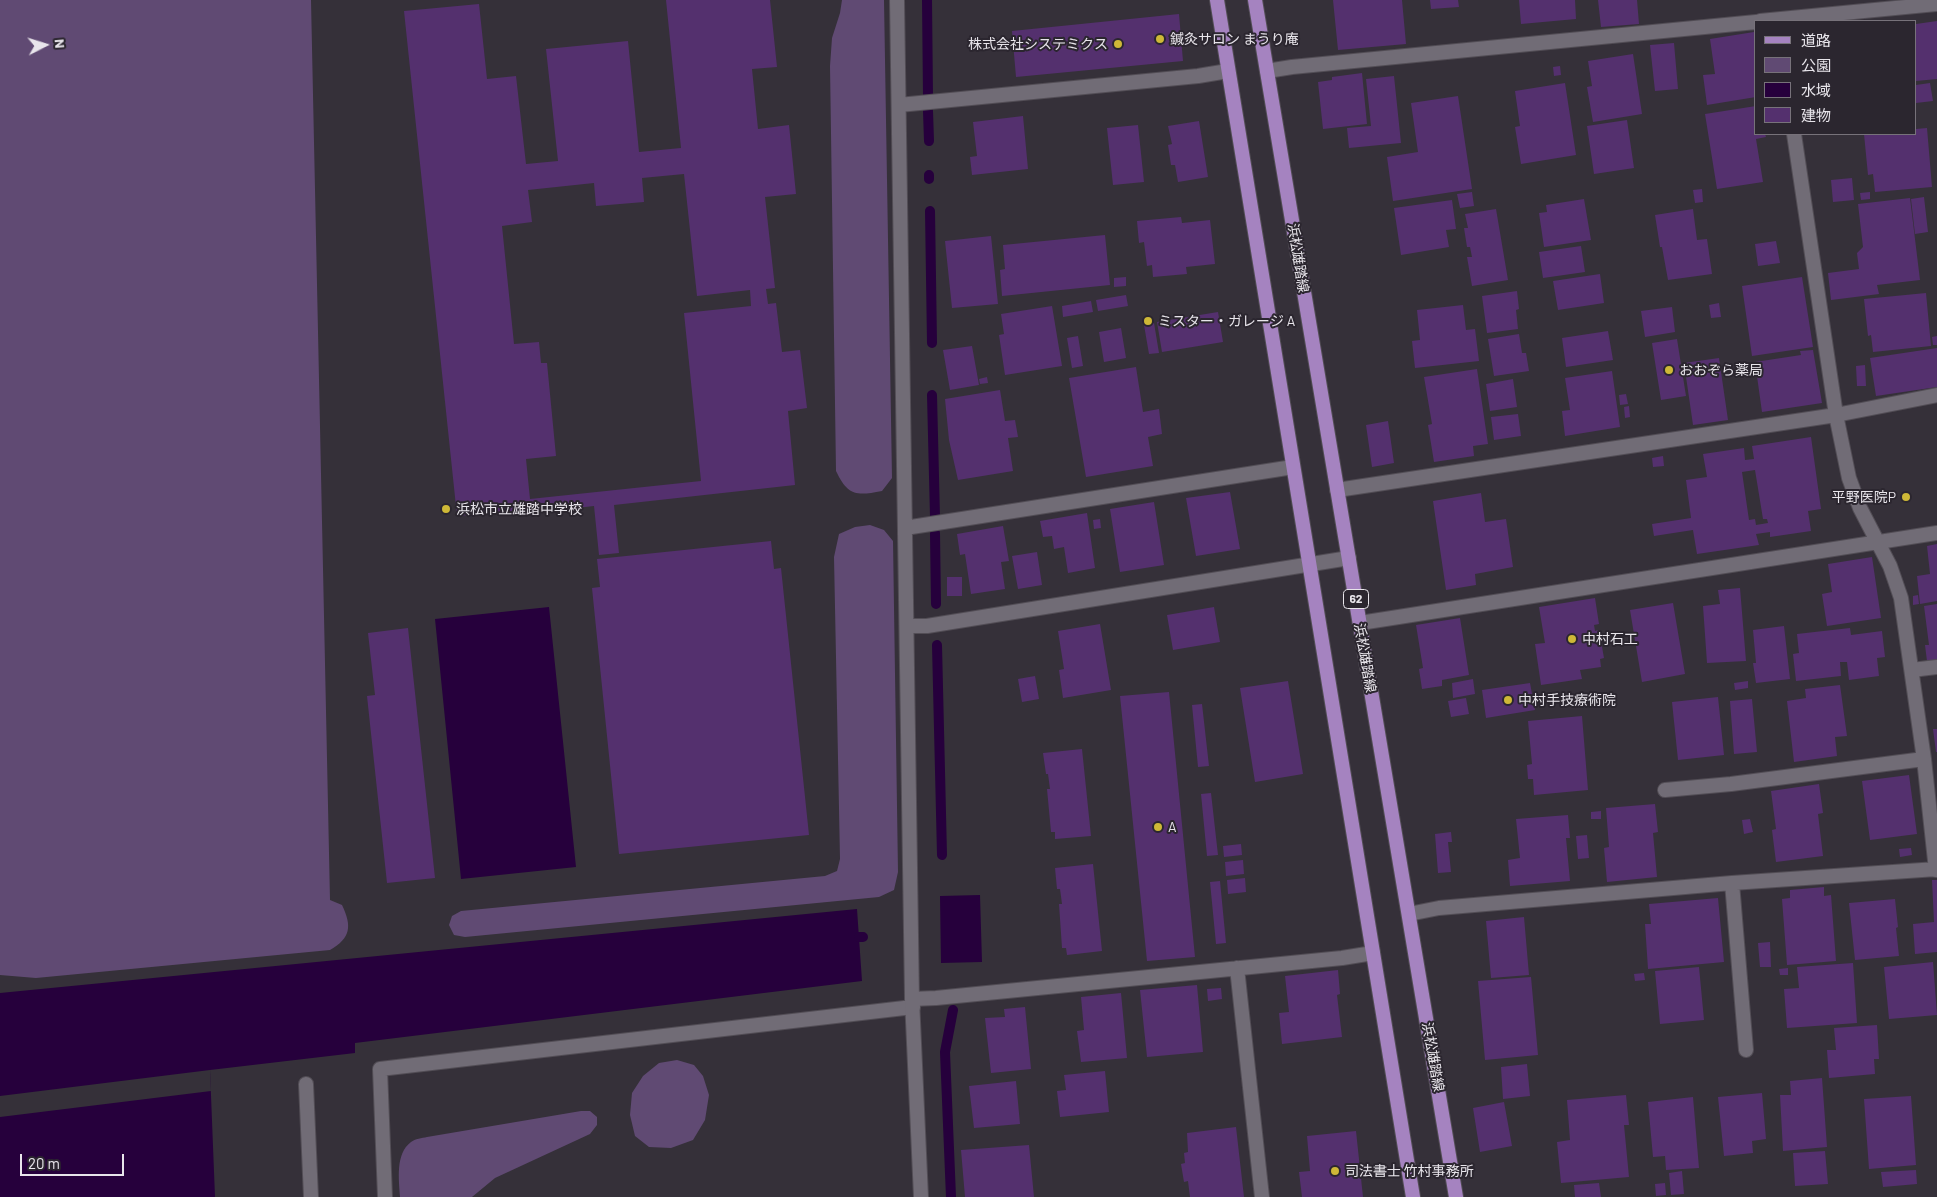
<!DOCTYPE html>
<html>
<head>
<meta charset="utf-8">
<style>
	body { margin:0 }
	#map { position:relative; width:1937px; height:1197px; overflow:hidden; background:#353039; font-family:Barlow,"Noto Sans JP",sans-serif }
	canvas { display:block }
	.legend { position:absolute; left:1754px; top:20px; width:162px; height:115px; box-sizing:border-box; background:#2b262f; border:1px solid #77727a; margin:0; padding:6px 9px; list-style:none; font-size:15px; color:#e8e5eb }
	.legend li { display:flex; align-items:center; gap:10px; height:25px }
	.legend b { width:25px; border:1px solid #77727a }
	.north { position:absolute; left:20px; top:20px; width:50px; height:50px; -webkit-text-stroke:4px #2b262f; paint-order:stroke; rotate:85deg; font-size:14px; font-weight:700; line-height:20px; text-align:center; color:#e8e5eb }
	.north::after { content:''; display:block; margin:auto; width:18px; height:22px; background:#e8e5eb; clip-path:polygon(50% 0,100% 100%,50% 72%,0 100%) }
	.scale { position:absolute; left:20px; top:1154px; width:104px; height:22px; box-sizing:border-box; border:2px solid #e8e5eb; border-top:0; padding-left:6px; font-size:15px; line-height:18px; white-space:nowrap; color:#e8e5eb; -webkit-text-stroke:4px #2b262f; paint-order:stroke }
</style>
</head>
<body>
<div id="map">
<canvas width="1937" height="1197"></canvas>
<ul class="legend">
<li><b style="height:6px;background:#a583c0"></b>道路</li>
<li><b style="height:14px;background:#604a73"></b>公園</li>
<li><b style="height:14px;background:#26003c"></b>水域</li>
<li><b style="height:14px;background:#54306e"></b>建物</li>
</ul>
<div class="north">N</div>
<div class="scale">20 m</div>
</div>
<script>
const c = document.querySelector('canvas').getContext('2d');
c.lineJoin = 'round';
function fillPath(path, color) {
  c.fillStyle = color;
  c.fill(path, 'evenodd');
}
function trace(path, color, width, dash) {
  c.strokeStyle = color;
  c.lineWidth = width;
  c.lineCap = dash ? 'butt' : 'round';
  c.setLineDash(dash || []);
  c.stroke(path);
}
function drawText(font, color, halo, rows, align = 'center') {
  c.font = font + ' Barlow,"Noto Sans JP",sans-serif';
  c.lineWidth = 4;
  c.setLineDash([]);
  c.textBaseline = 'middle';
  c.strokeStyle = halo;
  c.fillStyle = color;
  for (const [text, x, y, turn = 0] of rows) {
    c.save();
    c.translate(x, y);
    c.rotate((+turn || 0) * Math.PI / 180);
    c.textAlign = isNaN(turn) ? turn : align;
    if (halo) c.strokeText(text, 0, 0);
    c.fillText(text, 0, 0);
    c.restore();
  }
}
fillPath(new Path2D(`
	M0 0H311L330 900 342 905C352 926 351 938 330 950L36 978 0 975Z
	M842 0H884L892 478 882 491C856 496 848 496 836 471L830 66 832 38 840 13Z
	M870 525 884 530 893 541 898 872 894 890 879 897 465 937 454 935 449 925 452 916 461 911 825 876 837 871 840 859 834 557 839 534 855 527Z
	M677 1060 694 1065 703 1076 709 1095 705 1120 693 1140 671 1148 649 1147 635 1136 630 1115 632 1093 643 1076 659 1063Z
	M581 1111H590L597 1117V1125L590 1134 495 1178 472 1197H400C399 1180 395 1154 411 1142 415 1139 422 1138 427 1137Z`), '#604a73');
fillPath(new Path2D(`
	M549 607 576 867 461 879 435 619Z
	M980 895 982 962 941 963 940 896Z
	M857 909 862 981 355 1043V1053L210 1070 215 1197H0V993Z`), '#26003c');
fillPath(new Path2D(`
	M210 1070 211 1091 0 1117V1096Z`), '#353039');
trace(new Path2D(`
	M927 0 928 96
	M928 111 929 141
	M929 179V175
	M930 211 932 343
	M932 395 935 517
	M935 533 936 604
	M937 645 942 855
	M859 937H863
	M951 1197 945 1052 953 1010`), '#26003c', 10);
fillPath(new Path2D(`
	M666 0H770L777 67 752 69 758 129 789 125 796 194 765 197 775 288 766 289 768 304 776 303 782 352 800 350 807 408 788 411 795 485 614 505 619 553 599 555 594 506 524 514V510L457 516 404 11 479 4 487 79 516 76 526 164 558 161 546 49 628 41 639 152 681 148ZM684 174 697 296 750 290 751 306 684 313 701 481 530 499 526 459 556 456 547 363H541L539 342 514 344 502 226 532 222 528 190 594 183 596 206 644 202 642 178Z
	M1333 0H1402L1406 44 1338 50Z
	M1430 0H1458L1459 7 1431 9Z
	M1519 0H1575L1576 19 1521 24Z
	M1598 0H1637L1639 24 1601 27Z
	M1179 14 1183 61 1016 77 1012 31Z
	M1937 21V79L1916 81V24Z
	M1754 32 1756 44V97L1707 105 1703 75 1715 74 1710 39Z
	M1674 43 1678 89 1655 91 1650 45Z
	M1633 54 1642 114 1593 122 1587 87 1592 86 1588 61Z
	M1560 66 1561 75 1554 76 1553 67Z
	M1362 73 1367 124 1323 129 1318 82 1332 80V77Z
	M1394 76 1401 143 1349 148 1347 128 1371 126 1366 79Z
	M1565 83 1576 155 1521 164 1515 127 1520 126 1515 91Z
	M1930 83 1933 101 1916 103V85Z
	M1458 96 1472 189 1393 201 1387 157 1418 152 1411 103Z
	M1756 106V134H1765L1766 137 1756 139 1763 182 1717 189 1705 114Z
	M1023 116 1028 169 972 175 970 157 977 156 973 122Z
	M1627 120 1634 168 1594 174 1587 126Z
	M1199 121 1208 177 1178 182 1175 165H1171L1168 145 1172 144 1168 126Z
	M1138 125 1144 182 1113 185 1107 128Z
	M1927 128 1932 187 1875 192 1873 174 1868 175 1864 134H1916V129Z
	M1852 178 1854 200 1833 202 1831 180Z
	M1702 189 1703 202 1695 203 1693 190Z
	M1472 192 1474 206 1460 208 1457 194Z
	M1870 192V199L1861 200 1860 193Z
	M1924 197 1928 232 1915 234 1911 199Z
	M1910 198 1920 280 1877 285 1879 294 1831 300 1828 273 1859 269 1857 253 1863 247 1858 204Z
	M1584 199 1591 240 1544 247 1539 213 1547 212 1546 205Z
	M1452 200 1456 229 1446 230 1449 247 1401 255 1394 208Z
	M1496 209 1508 280 1472 286 1467 257H1472L1470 247H1467L1464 228H1468L1465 214Z
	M1693 209 1697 240 1707 239 1712 274 1668 280 1662 247H1660L1655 215Z
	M1181 217 1182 223 1210 220 1215 264 1186 267 1187 274 1153 277 1152 265 1147 266 1144 242 1139 243 1137 221Z
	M1105 235 1110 285 1002 296 1000 270 1005 269 1003 245Z
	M991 236 998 304 952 308 945 241Z
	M1776 241 1780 263 1758 266 1755 244Z
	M1581 246 1585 272 1543 278 1539 252Z
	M1600 274 1604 303 1558 310 1553 281Z
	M1126 277V286L1114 287V278Z
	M1802 277 1813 347 1752 356 1742 286Z
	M1517 291 1519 309 1516 310 1518 329 1487 333 1482 296Z
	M1926 293 1931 346 1873 352 1871 335 1868 336 1864 299Z
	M1126 295 1128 306 1098 311 1096 300Z
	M1091 301 1093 312 1063 317 1062 306Z
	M1719 303 1721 317 1711 318 1709 305Z
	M1463 305 1466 330 1475 329 1479 361 1415 368 1412 341 1420 340 1417 310Z
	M1052 306 1062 366 1005 375 999 335 1004 334 1001 314Z
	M1672 307 1675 332 1645 337 1641 311Z
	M1218 312 1223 342 1162 352 1157 322Z
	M1154 323 1159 353 1149 354 1144 325Z
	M1121 328 1126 358 1104 362 1099 332Z
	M1608 331 1613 360 1566 367 1562 338Z
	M1519 334 1522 353H1526L1529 371 1494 376 1488 339Z
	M1078 336 1083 366 1072 368 1067 338Z
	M1937 336V345H1933L1932 337Z
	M1677 339 1686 396 1661 400 1652 343Z
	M972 346 979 385 950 390 943 350Z
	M1937 348V387L1876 396 1870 358Z
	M1813 350 1822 403 1762 412 1755 362 1801 355 1800 351Z
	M1719 358 1728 420 1693 425 1684 363Z
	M1865 365 1866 386H1857L1856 366Z
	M1136 367 1143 412 1159 409 1162 434 1148 437 1153 466 1086 477 1069 378Z
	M1477 369 1488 444 1473 446 1474 456 1434 462 1428 425 1432 424 1424 377Z
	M1612 371 1620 427 1565 436 1562 411 1570 410 1565 378Z
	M987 377 988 383 980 384 979 379Z
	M1513 379 1517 407 1490 411 1486 384Z
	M1000 390 1005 421 1015 420 1018 437 1008 438 1013 471 958 480 949 440 945 399Z
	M1626 394 1628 404 1620 405 1619 395Z
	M1629 406 1630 417 1625 418 1624 407Z
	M1518 414 1521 436 1494 440 1491 417Z
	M1388 421 1394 463 1372 467 1366 425Z
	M1811 437 1821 509 1808 511 1811 531 1770 537V532L1756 534 1759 545 1697 554 1693 530 1654 536 1652 524 1691 518 1686 480 1707 477 1703 454 1744 448 1745 460 1754 459 1752 446ZM1755 470 1763 519H1767L1768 523 1756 525 1755 519 1749 520 1742 472Z
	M1663 456 1664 466 1653 467 1652 458Z
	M1230 492 1240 549 1196 556 1186 498Z
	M1481 493 1485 522 1506 519 1513 567 1475 574 1476 585 1446 590 1433 501Z
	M1154 502 1164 565 1120 572 1110 509Z
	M1087 513 1095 568 1068 573 1064 547 1054 549 1052 536 1043 537 1040 521Z
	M1100 519 1101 528 1094 529 1093 520Z
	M1003 526 1009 561 1001 562 1005 589 971 594 965 554 960 555 957 534Z
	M771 541 774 569 781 568 809 835 619 854 592 588 600 587 597 559Z
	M1937 544V601L1920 604 1917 576 1930 574 1927 546Z
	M1037 552 1042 585 1018 589 1012 556Z
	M1872 557 1881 618 1827 626 1822 594 1832 592 1828 564Z
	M947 577H962V596H947Z
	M1740 588 1746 661 1707 663 1703 606 1720 604 1718 590Z
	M1918 595 1919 604 1913 605V596Z
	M1595 598 1599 624 1594 625 1595 631 1599 630 1604 658 1600 659 1601 667 1580 670 1582 679 1541 685 1535 644 1545 643 1539 607Z
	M1673 603 1685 674 1642 682 1630 610Z
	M1937 604V660L1927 661 1925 645H1929L1924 606Z
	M1214 607 1220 642 1173 650 1167 615Z
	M1460 618 1469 675 1442 680V686L1422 689 1419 669 1423 668 1416 625Z
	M1100 624 1111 690 1063 698 1059 670 1064 669 1058 631Z
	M1784 626 1790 679 1756 683 1753 663H1756L1753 630Z
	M408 628 435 878 387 883 367 696 375 695 368 633Z
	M1850 628 1851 635 1882 631 1885 657 1877 658 1879 676 1849 680 1847 662H1840L1841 676 1796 681 1793 654 1799 653 1797 634Z
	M1035 676 1039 699 1022 702 1018 679Z
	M1473 679 1475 694 1453 698 1452 683Z
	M1288 681 1303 774 1255 782 1240 688Z
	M1748 681V688L1735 690 1734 683Z
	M1530 683 1535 710 1486 718 1482 690Z
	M1840 685 1847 736 1835 737 1837 756 1794 762 1787 701 1806 698 1805 689Z
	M1169 692 1195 957 1147 961 1120 696Z
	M1718 697 1724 755 1678 760 1672 702Z
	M1466 698 1469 714 1451 717 1448 701Z
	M1752 699 1757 752 1734 754 1730 701Z
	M1202 704 1209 766 1198 767 1192 705Z
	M1582 716 1588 790 1534 795 1533 779H1528L1527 765 1532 764 1528 721Z
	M1933 729H1937V752H1936Z
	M1082 749 1091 836 1055 839V832H1051L1047 789H1050L1048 774H1046L1043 753Z
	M1909 775 1917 834 1870 840 1862 781Z
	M1819 784 1823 813 1818 814 1823 856 1776 862 1772 830 1776 829 1771 791Z
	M1211 793 1218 855 1207 856 1201 794Z
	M1655 804 1658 832 1653 833 1657 877 1607 882 1604 848 1609 847 1606 808Z
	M1601 811V819H1591V812Z
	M1568 815 1570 838H1566L1570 881 1510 886 1508 860 1520 858 1516 819Z
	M1750 819 1753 832 1744 834 1742 820Z
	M1451 832 1452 842H1448L1451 872 1438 873 1435 834Z
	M1587 835 1589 858 1578 859 1576 836Z
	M1241 844 1242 855 1224 857 1223 846Z
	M1911 848 1912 855 1900 857 1899 849Z
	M1243 860 1244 874 1226 876 1225 862Z
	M1093 864 1102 951 1067 955 1066 948H1062L1059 904H1062L1060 889H1057L1055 868Z
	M1245 878 1246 892 1228 894 1227 880Z
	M1932 880H1937V952L1915 954 1913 924 1934 922Z
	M1220 881 1226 943 1216 944 1210 882Z
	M1824 887V896L1831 895 1836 961 1787 965 1782 899 1790 898V890Z
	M1718 898 1724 962 1648 969 1645 924H1651L1649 904Z
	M1895 899 1898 927 1896 928 1899 956 1855 960 1849 903Z
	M1524 917 1529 975 1491 978 1486 921Z
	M1770 942 1771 967H1760L1758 943Z
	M1933 962 1937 1015 1889 1019 1884 967Z
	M1853 963 1857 1023 1787 1028 1784 989 1799 988 1797 967Z
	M1699 967 1704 1020 1660 1024 1655 971Z
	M1788 968V975H1780L1779 969Z
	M1338 970 1340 994 1337 995 1342 1037 1282 1044 1279 1013 1289 1012 1285 976Z
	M1644 973 1645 980 1635 981 1634 974Z
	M1531 977 1538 1055 1485 1060 1478 981Z
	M1197 985 1203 1052 1147 1057 1140 990Z
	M1221 988 1222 999 1208 1001 1207 989Z
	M1121 993 1127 1058 1081 1062 1077 1031 1084 1030 1081 997Z
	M1025 1007 1031 1069 991 1073 985 1018 1005 1017 1004 1009Z
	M1877 1025 1879 1059H1874L1875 1074 1829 1078 1827 1050H1836L1834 1028Z
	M1527 1064 1530 1096 1503 1099 1501 1067Z
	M1105 1071 1109 1112 1060 1117 1057 1091 1066 1090 1064 1075Z
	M1822 1078 1827 1147 1783 1151 1780 1095H1791L1790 1081Z
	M1016 1081 1020 1124 974 1128 969 1086Z
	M1762 1093 1766 1139 1752 1141 1753 1153 1724 1156 1718 1097Z
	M1626 1095 1629 1125H1624L1629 1177 1561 1183 1557 1142 1570 1140 1567 1100Z
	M1911 1096 1916 1165 1869 1169 1864 1099Z
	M1693 1097 1699 1168 1666 1170 1665 1156 1653 1157 1648 1102Z
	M1504 1102 1512 1146 1480 1152 1473 1108Z
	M1236 1127 1244 1197H1190L1188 1181 1184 1182 1181 1164 1185 1163 1184 1153 1188 1152 1187 1133Z
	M1356 1131 1363 1197H1302L1299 1172 1310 1171 1307 1136Z
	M1029 1145 1034 1197H965L961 1150Z
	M1825 1151 1828 1184 1795 1186 1793 1153Z
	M1916 1170 1917 1184 1883 1187 1881 1172Z
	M1682 1171 1684 1194 1671 1195 1669 1173Z
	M1599 1183 1601 1197H1575L1574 1185Z
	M1665 1183 1666 1195 1656 1196 1655 1184Z`), '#54306e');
const service = new Path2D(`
	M306 1084 311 1197`);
const pedestrian = new Path2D(`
	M385 1197 380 1069 913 1007`);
const minor = new Path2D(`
	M897 0 912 999 921 1197
	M1760 21 1937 4
	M1267 71 1292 67 1756 22
	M899 105 1198 76 1228 71
	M1794 134 1836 415 1849 478 1860 508 1890 566 1901 598 1924 759 1936 870
	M1337 490 1836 415 1937 395
	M905 528 1293 467
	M1360 623 1937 533
	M907 626H927L1349 558
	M1912 670 1937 667
	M1665 790 1731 784 1924 759
	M1732 883 1746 1050
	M1409 914 1439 908 1732 883 1937 869
	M1237 968 1262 1197
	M912 999 936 998 1342 958 1373 953`);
const primary = new Path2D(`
	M1217 0 1413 1197
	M1255 0 1456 1197`);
trace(service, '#524d55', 16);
trace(pedestrian, '#524d55', 16);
trace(minor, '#524d55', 16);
trace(primary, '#524d55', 16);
trace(service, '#716c76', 14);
trace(pedestrian, '#716c76', 14);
trace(minor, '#716c76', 14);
trace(primary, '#a583c0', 14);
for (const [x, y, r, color] of [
	[1160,39,5,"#ceb837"],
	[1118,44,5,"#ceb837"],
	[1148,321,5,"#ceb837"],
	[1669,370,5,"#ceb837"],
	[1906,497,5,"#ceb837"],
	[446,509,5,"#ceb837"],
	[1572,639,5,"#ceb837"],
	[1508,700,5,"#ceb837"],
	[1158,827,5,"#ceb837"],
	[1335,1171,5,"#ceb837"]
]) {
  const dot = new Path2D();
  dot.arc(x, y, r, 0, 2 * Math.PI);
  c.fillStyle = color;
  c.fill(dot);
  trace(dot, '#2b262f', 2);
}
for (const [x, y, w] of [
	[1356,599,25]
]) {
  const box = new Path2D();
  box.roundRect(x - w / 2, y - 9.5, w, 19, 4);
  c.fillStyle = '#2b262f';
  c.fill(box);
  trace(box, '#e8e5eb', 1);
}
drawText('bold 12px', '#e8e5eb', null, [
	["62",1356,599]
]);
drawText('14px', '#e8e5eb', '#2b262f', [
	["鍼灸サロン まうり庵",1170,39],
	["株式会社システミクス",1108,44,"right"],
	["ミスター・ガレージ A",1158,321],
	["おおぞら薬局",1679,370],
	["平野医院P",1896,497,"right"],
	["浜松市立雄踏中学校",456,509],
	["中村石工",1582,639],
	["中村手技療術院",1518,700],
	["A",1168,827],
	["司法書士 竹村事務所",1345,1171]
], 'left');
drawText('14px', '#e8e5eb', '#2b262f', [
	["浜松雄踏線",1298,258,81],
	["浜松雄踏線",1365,658,80],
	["浜松雄踏線",1433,1057,80]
]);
</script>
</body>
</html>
